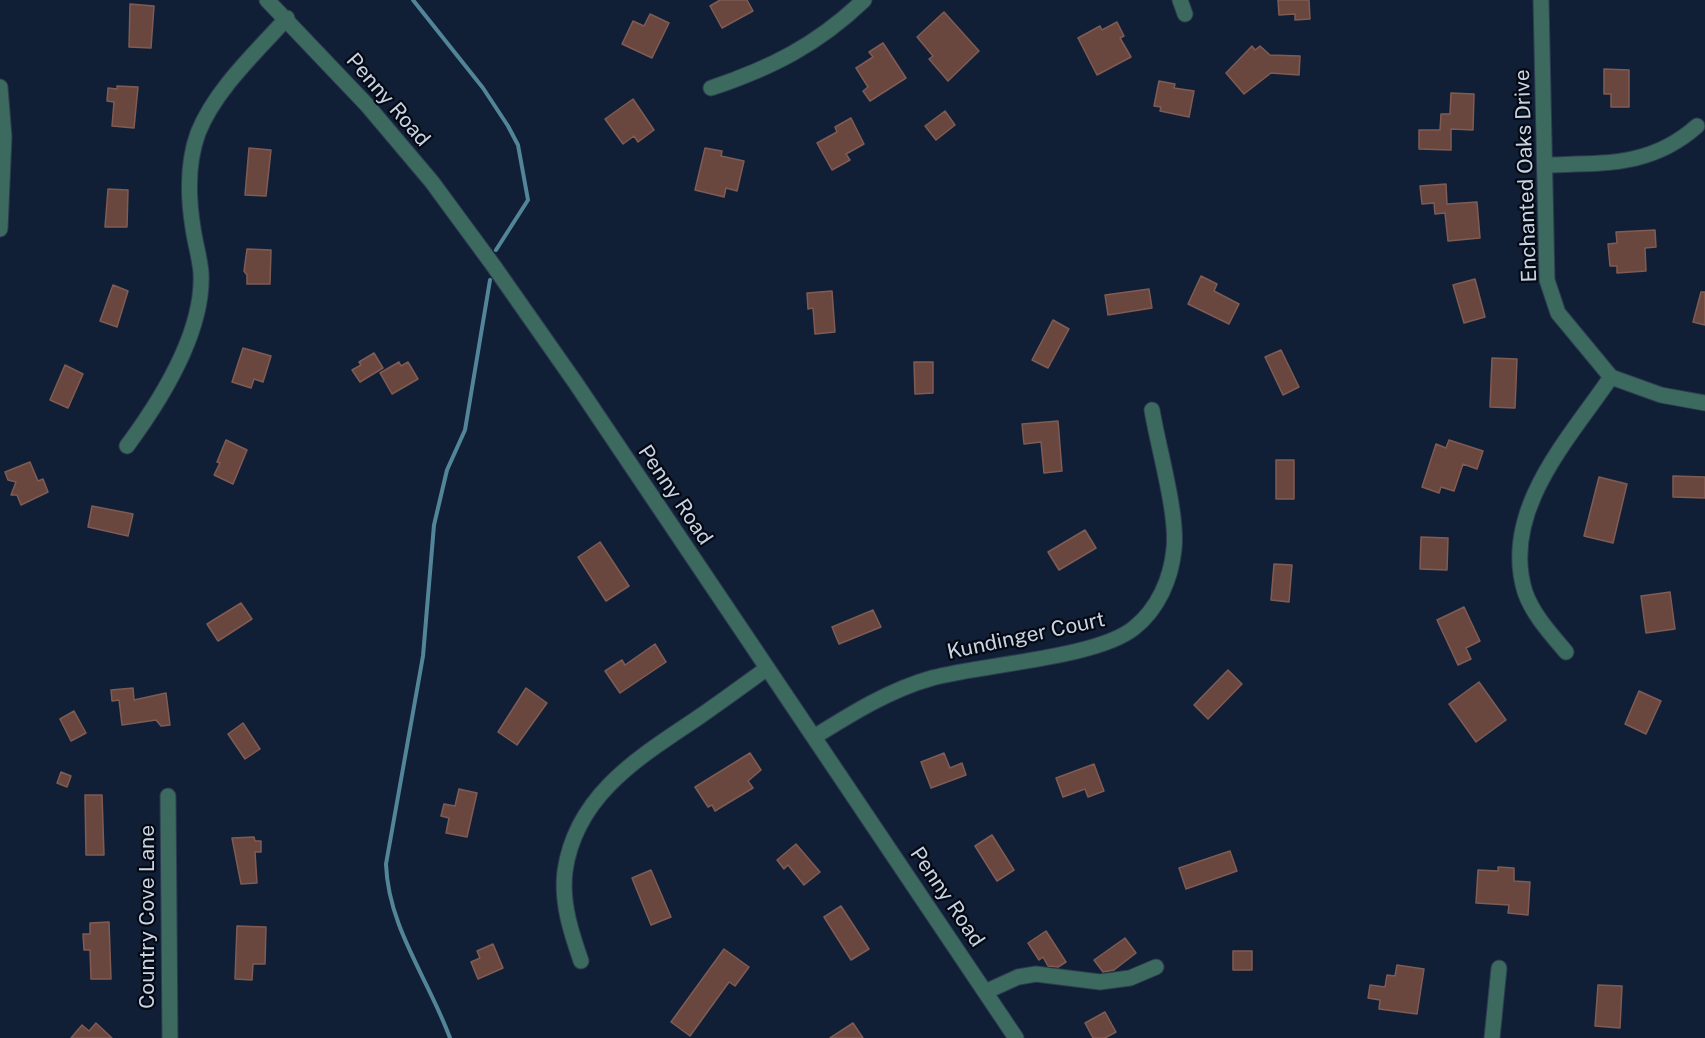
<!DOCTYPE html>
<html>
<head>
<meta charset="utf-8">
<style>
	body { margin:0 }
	canvas { display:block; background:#101f36 }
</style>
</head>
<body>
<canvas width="1705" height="1038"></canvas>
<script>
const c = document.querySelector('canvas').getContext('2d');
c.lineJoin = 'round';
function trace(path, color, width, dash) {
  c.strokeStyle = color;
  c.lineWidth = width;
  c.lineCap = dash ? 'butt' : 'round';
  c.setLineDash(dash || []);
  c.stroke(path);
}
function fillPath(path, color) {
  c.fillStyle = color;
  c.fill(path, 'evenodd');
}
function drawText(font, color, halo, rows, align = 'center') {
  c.font = font + ' "Public Sans",sans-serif';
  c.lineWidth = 4.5;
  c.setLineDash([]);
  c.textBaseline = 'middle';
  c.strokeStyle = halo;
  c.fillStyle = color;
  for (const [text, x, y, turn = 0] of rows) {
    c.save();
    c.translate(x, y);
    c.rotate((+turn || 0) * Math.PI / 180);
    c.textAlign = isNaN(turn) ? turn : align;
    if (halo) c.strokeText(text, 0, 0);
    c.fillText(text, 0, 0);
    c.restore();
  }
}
trace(new Path2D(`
	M413 0 483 88 508 126 518 145 528 200 496 250
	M450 1038C429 980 388 927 386 864L423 656 434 525 447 470 465 430 490 280`), '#538598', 4);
const building = new Path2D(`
	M720 0H747L753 11 722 28 710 6Z
	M1278 0H1309L1310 19 1295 20V14L1279 15Z
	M130 4 154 6 151 48 129 47Z
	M944 12 979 51 948 81 929 59 933 56 917 37Z
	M650 14 669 23 652 58 622 44 633 21 644 26Z
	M1117 22 1124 36 1120 38 1131 57 1097 75 1078 38 1100 26 1102 30Z
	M883 43 906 78 870 101 863 91 868 87 856 68 873 57 869 52Z
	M1252 46 1255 50 1260 46 1270 55 1300 56 1299 75 1271 73 1244 94 1226 73Z
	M1604 69 1629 70V107H1611V94H1604Z
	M1159 81 1175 84 1174 88 1194 91 1189 117 1160 111 1161 107 1154 106Z
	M117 86 138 87 134 128 112 126 114 102 107 101 108 88 117 89Z
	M1451 93 1474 94 1473 130 1451 129V150L1419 149V130H1440L1441 114H1450Z
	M633 99 654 130 638 142 634 136 623 144 605 119Z
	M945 111 955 125 936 140 925 126Z
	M851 118 864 144 846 154 850 160 832 170 817 143 837 132 835 127Z
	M249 148 271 150 266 196 245 195Z
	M705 148 722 151 721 156 744 161 737 191 726 188 724 197 695 190Z
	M1446 184 1447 204 1477 202 1480 238 1448 241 1445 213 1435 214 1434 203 1422 204 1420 186Z
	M108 189 128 190 127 227H105Z
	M1655 230 1656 247 1645 248 1646 271 1617 273V266H1610L1608 244 1617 243 1616 232Z
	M247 249 271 250 270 284H247V275L244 271Z
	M1201 276 1217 284 1214 291 1239 304 1229 324 1188 304Z
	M1475 279 1485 317 1464 323 1453 285Z
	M113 285 128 291 117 327 100 321Z
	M1149 289 1152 308 1108 315 1105 295Z
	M832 291 835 332 815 334 813 308 808 309 807 293Z
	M1701 292H1705V325L1693 322Z
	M1053 320 1069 329 1048 368 1032 360Z
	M243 348 271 356 263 382 254 379 251 388 232 382Z
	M1281 350 1299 387 1283 395 1265 357Z
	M374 353 383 368 360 382 352 370 361 365 359 362Z
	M1492 358 1517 359 1515 408 1490 407Z
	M399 362 401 366 408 362 418 379 392 394 380 373Z
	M914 362H933V393L915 394Z
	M65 365 83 374 68 408 50 400Z
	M1058 421 1062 471 1044 473 1041 442 1024 444 1022 424Z
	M226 440 247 450 233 484 214 475 220 463 217 462Z
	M1449 440 1483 451 1477 469 1463 464 1454 491 1441 487 1439 493 1422 487 1436 444 1446 448Z
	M1276 460H1294V499H1276Z
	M30 462 38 481 43 479 48 492 21 505 17 495H11L16 482 8 480 5 472Z
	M1673 476 1705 477V498L1673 497Z
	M1599 477 1627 484 1613 543 1584 536Z
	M92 506 133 514 128 536 88 527Z
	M1085 530 1096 548 1059 570 1048 552Z
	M1421 537 1448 538 1447 570 1420 569Z
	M600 542 629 586 606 601 578 557Z
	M1274 564 1292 565 1289 602 1271 600Z
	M1670 592 1675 629 1646 633 1641 596Z
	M241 603 252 619 218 641 207 624Z
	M1464 607 1480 641 1466 648 1471 659 1458 665 1437 620Z
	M873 610 881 627 839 644 832 627Z
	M655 644 666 662 620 693 605 671 622 660 625 665Z
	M1228 670 1242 684 1208 719 1194 705Z
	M1479 682 1506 720 1476 742 1449 704Z
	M133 688 134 700 166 693 170 725 161 726 156 720 122 725 119 700 112 701 111 690Z
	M526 688 547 703 517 745 498 732Z
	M1639 691 1661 701 1646 734 1625 724Z
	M74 711 86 733 71 741 60 719Z
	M243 723 260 749 245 759 228 734Z
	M750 753 761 770 748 781 753 788 715 811 712 805 708 807 695 787Z
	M944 753 950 768 962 763 966 775 931 788 921 762Z
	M1094 764 1104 791 1088 797 1085 789 1063 797 1056 778Z
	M61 772 71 776 67 787 57 783Z
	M459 789 477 793 467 837 446 833 449 818 441 816 444 804 455 806Z
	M85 795H102L104 855H86Z
	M992 835 1014 870 997 881 975 846Z
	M254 837 255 841H261V852H255L257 883 241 884 232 838Z
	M796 844 820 872 804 885 788 865 784 869 777 860Z
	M1230 851 1237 871 1186 889 1179 868Z
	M1498 867 1514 868V881L1530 882 1528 915 1508 913 1509 905 1476 903 1478 870 1498 871Z
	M651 870 671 917 651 925 632 878Z
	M841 906 869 949 851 960 824 917Z
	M109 922 111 979H91L90 950H84L83 934H90V923Z
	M237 926 266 927 265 964H253L252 980 235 979Z
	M1046 931 1066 962 1058 967 1048 966 1043 957 1039 960 1028 943Z
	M1125 938 1136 953 1114 970 1103 972 1094 960Z
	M493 944 503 968 478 979 471 962 480 958 477 951Z
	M724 949 749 967 735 986 729 982 690 1036 671 1022Z
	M1233 951H1252V970H1233Z
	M1397 965 1424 969 1417 1014 1379 1009 1380 1000 1368 998 1370 985 1385 987 1387 975 1395 976Z
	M1598 985 1622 986 1620 1028 1595 1026Z
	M1105 1012 1116 1032 1105 1038H1093L1085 1023Z
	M96 1023 112 1038H71L82 1025 89 1031Z
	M853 1023 863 1038H830Z`);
fillPath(building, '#69473f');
trace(building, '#7f5b53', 1.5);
const minor = new Path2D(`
	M267 0 367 105 432 182 493 265 575 382 1016 1038
	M1180 0 1185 14
	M1541 0 1547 280 1558 313 1611 377 1661 395 1705 403
	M0 87 4 137 0 229
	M711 88C771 68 817 45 864 0
	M1546 165C1604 163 1651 167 1697 126
	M127 446C161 400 204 332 201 273 200 258 195 243 193 228 188 197 187 163 198 133 215 90 256 52 287 18
	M1566 652C1551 634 1533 615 1525 592 1500 511 1569 439 1611 377
	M814 737C851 714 889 690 932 678 983 664 1097 658 1134 628 1158 609 1171 579 1174 549 1178 514 1158 447 1152 410
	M168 796 170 1038
	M581 961C571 932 561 902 565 871 576 794 641 756 699 717 722 701 744 685 766 669
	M985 992 1018 977 1036 974 1100 982 1130 978 1156 967
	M1492 1038 1499 968`);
trace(minor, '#2e3c52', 17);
trace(minor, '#3c6a5f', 15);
drawText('21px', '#c9d4e3', '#040913', [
	["Penny Road",388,100,49],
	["Enchanted Oaks Drive",1526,176,-92],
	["Penny Road",675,495,56],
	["Kundinger Court",1026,636,-12],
	["Penny Road",947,897,56],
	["Country Cove Lane",148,917,-90]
]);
</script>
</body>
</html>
